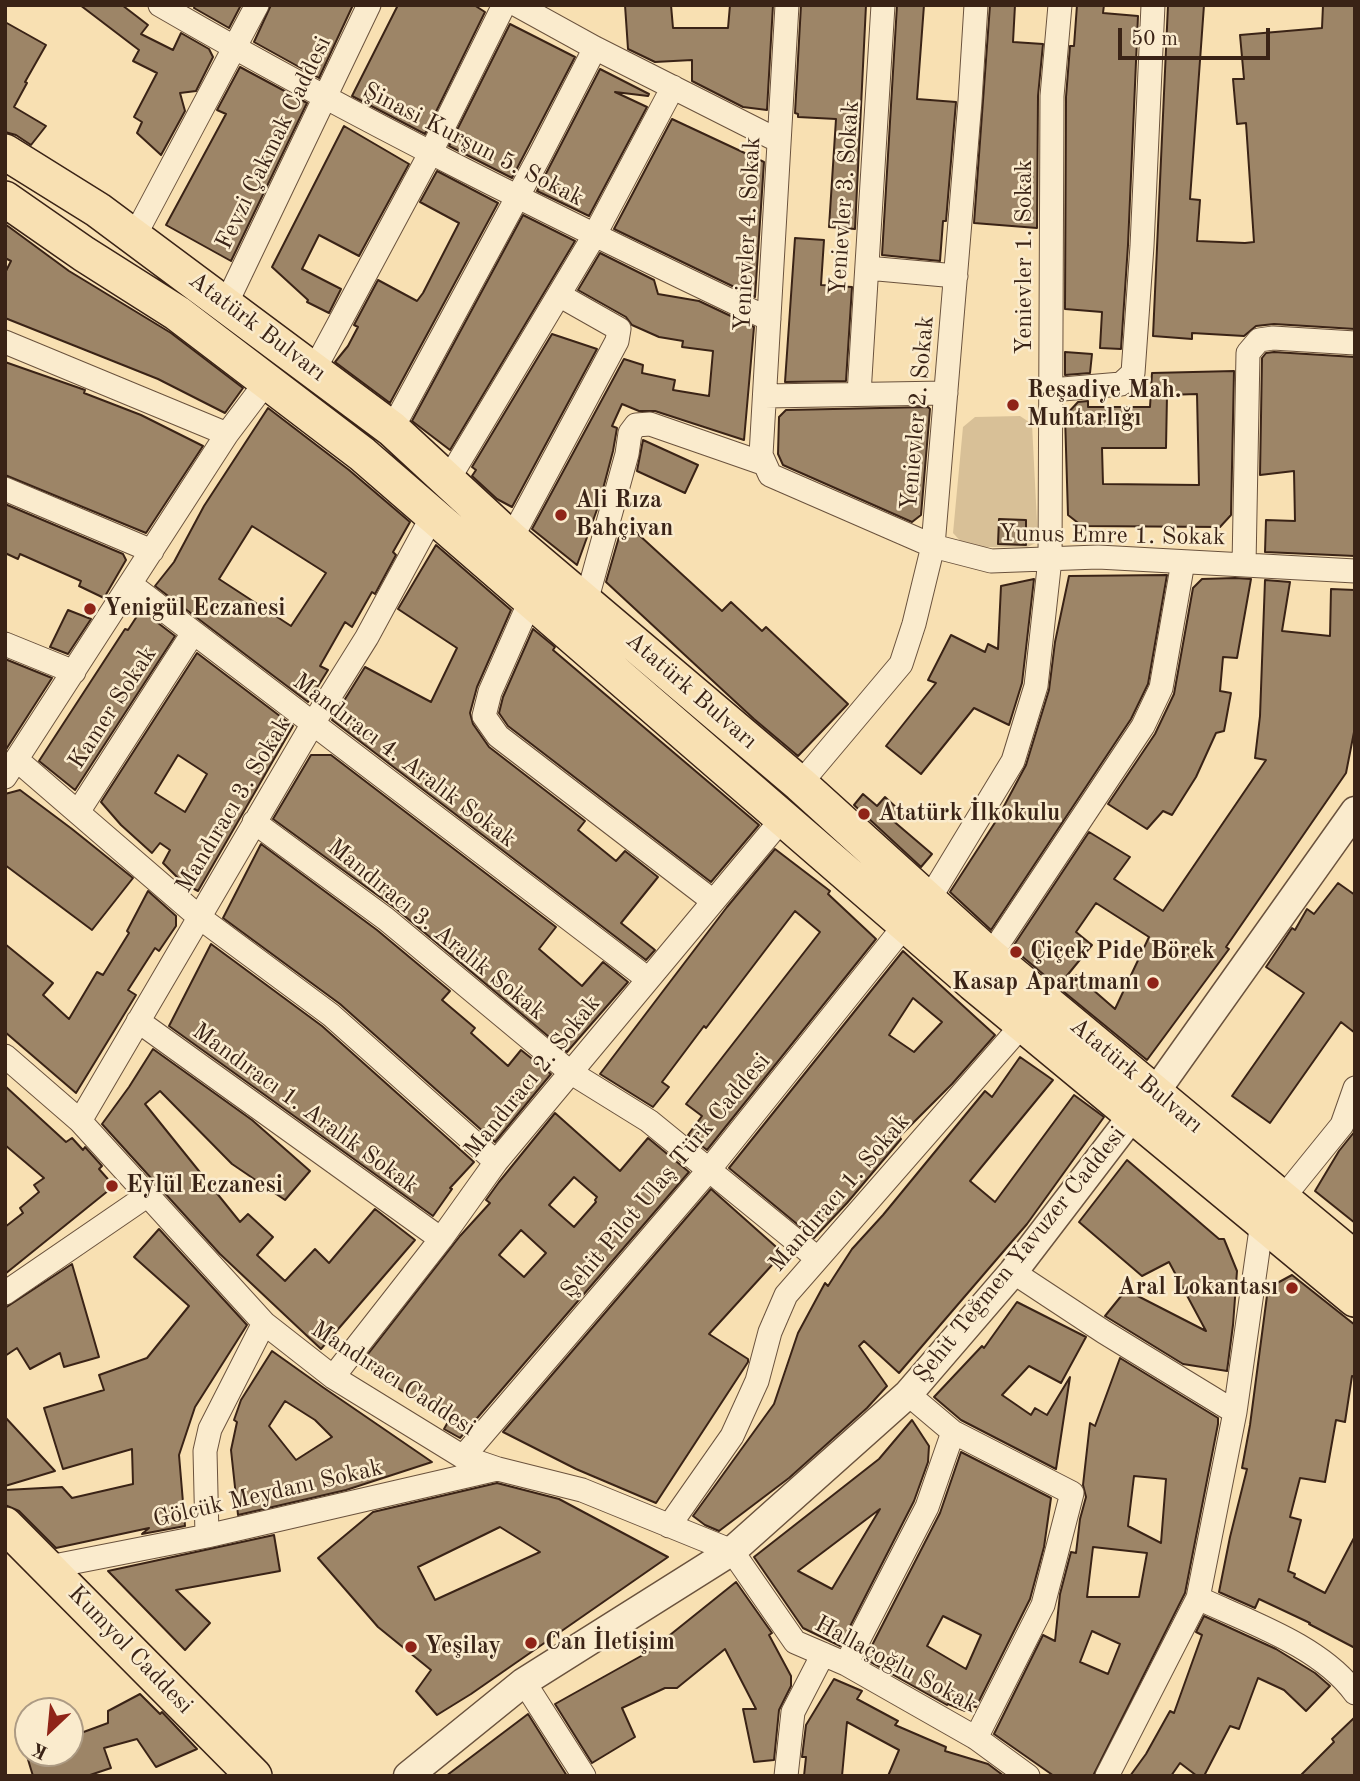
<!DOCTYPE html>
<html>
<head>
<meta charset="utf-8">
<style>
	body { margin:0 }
	#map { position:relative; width:1360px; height:1781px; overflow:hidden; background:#f8e0b2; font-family:"Old Standard TT",serif }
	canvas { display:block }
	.frame { position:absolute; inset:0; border:7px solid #3a2316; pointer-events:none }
	.north { position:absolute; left:14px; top:1697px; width:70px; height:70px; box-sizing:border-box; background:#faebcd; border:2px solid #ad9b84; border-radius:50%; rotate:206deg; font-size:19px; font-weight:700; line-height:28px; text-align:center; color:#3a2316 }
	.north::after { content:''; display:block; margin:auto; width:24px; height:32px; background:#8f2418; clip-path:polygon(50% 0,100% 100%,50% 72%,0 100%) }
	.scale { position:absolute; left:1118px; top:28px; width:152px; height:32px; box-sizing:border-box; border:4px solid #3a2316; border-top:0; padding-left:9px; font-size:21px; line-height:24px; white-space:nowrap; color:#3a2316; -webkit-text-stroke:5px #faebcd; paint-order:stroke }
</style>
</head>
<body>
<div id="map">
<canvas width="1360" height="1781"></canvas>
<div class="frame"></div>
<div class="north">K</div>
<div class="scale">50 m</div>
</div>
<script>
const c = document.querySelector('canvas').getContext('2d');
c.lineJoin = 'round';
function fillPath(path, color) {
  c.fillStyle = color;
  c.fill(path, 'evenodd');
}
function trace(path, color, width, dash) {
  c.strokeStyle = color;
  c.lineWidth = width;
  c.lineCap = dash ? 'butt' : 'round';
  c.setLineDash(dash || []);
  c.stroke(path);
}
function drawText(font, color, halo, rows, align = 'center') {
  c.font = font + ' "Old Standard TT",serif';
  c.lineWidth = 5;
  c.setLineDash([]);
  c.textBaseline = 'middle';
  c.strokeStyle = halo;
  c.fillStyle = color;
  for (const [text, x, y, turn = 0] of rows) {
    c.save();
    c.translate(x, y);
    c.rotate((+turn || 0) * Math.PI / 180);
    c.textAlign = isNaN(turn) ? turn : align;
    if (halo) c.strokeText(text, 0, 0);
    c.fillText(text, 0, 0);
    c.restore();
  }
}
fillPath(new Path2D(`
	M1020 416 1032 424 1038 542 1027 547H966L953 533 963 427 975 417Z`), '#d8c097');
const building = new Path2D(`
	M80 5H122L148 25 141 34 173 50 181 33 209 49 213 57 196 91 180 93 185 111 161 155 137 133 142 122 134 117 157 73 133 61 139 50Z
	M195 5H241L229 28 194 8Z
	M271 5H353L319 78 254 42Z
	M398 5H474L485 12 425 134 352 96Z
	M625 5H671L673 28H728L730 5H773L767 110 743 107 692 81V60L655 62 628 49Z
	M801 5H866L855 229 829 227 836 119 798 117V114L795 113Z
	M897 5H924L917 99 956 102 946 221H943L940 261 882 255Z
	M990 5H1015L1013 42 1043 44 1038 96 1037 228 974 223Z
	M1077 5H1104L1103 13 1138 16 1128 245 1121 349 1100 348 1102 312 1065 309 1066 97 1070 46H1074Z
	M1168 5H1204L1190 199 1200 200 1197 241 1245 243 1254 242 1246 123 1237 124 1233 79H1244L1240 35 1322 28 1323 5H1355V329L1274 324 1256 326 1244 336 1192 333V339L1153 336Z
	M5 22 46 45 25 82 27 83 14 107 46 126 31 145 16 135 5 132Z
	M510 24 575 57 512 178 449 146Z
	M240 67 307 103 231 261 166 225 226 114 217 110Z
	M600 69 649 94 648 96 615 92 647 107 589 216 537 191Z
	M672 119 764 162 755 297 614 229Z
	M344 126 409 164 359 256 319 235 302 269 341 289 329 313 307 302 308 300 272 267Z
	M437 171 498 203 390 403 335 362 348 346 358 327 354 325 378 280 417 301 423 293 459 223 420 202Z
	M523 215 575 241 450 450 412 421Z
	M5 224 69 271 171 333 243 388 225 413 158 379 5 318V273L11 261 5 258Z
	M795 238 824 240 821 285 852 287 846 381 785 382Z
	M600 253 654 280 658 294 699 301 754 327 744 440 655 411H639L622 404 612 426 617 428 613 451 599 504 577 565 532 529 624 359 643 365 642 373 675 380 673 390 709 396 713 351 682 347 683 341 659 337 632 325 626 317 578 290Z
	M552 334 597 349 512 507 497 499 472 476 476 470 472 467Z
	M1065 352 1092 354 1090 373 1065 375Z
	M1274 352 1355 357V556L1265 552 1266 520 1295 521 1294 471 1260 475 1262 358 1266 353Z
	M5 362 85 390 84 393 141 415 203 446 146 533 5 475Z
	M1234 371 1231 515 1220 527 1082 526 1068 515 1065 416 1078 402 1088 401V407H1150L1152 373ZM1197 394 1199 485 1103 484 1102 448H1166L1167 395Z
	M928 407 930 409 921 515 912 522 783 465 778 454 779 417 786 410Z
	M268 408 349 470 410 522 393 552 396 555 375 594 372 592 352 627 345 622 320 666 328 670 308 702 155 586 174 562 204 506ZM252 526 326 573 291 626 219 579Z
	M643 440 698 465 685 493 637 471Z
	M5 504 123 554 126 560 104 598 79 586 81 581 20 554 18 559 5 553Z
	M999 519 1026 520V545L998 544Z
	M627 524 722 611 731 602 762 631 766 627 848 704 798 756 754 719 606 582 619 537Z
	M436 545 511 610 477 687 470 713 473 724 489 747 585 821 578 830 616 861 625 851 658 877 621 923 655 950 646 960 332 720 365 667 431 702 457 648 398 609Z
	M1167 575 1148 684 1131 719 991 930 950 892 996 821 1026 765 1049 690 1055 642 1069 576Z
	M1235 578 1251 579 1237 658 1223 657 1220 691 1231 693 1224 731 1216 733 1196 777 1172 815 1163 811 1147 829 1108 804 1155 734 1174 694 1193 588 1202 579Z
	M1034 579 1022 683 1009 725 974 708 921 774 886 746 936 683 928 680 951 635 985 652 988 644 998 649 1001 586Z
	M1265 580 1290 582 1282 631 1330 636 1331 589 1355 590V727L1346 773 1226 947 1229 949 1147 1060 1064 992 1076 975 1115 1009 1149 937 1096 903 1076 932 1092 945 1065 978 1063 976 1055 984 1012 948 1089 832 1130 857 1114 879 1163 911 1266 760 1255 758 1260 716Z
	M68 610 91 619 68 654 50 647Z
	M141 610 175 636 75 790 39 761 125 629 128 630Z
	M533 629 555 647 553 650 759 825 711 882 508 726 499 713 503 697Z
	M197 653 293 726 198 891 183 883 163 863 170 850 160 843 152 853 121 825 101 802ZM178 755 207 774 185 812 155 793Z
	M5 659 52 678 5 751Z
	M311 755H331L556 927 539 949 582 986 603 962 628 982 567 1052 395 908 273 819Z
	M20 790 72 829 133 878 92 930 5 865V794Z
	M863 794 877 806 885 797 899 810 891 819 932 854 921 867 854 805Z
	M261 844 377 930 450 991 442 1000 475 1028 471 1033 508 1066 521 1050 551 1074 495 1142 340 1004 223 918Z
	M775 849 830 891 828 894 876 939 707 1150 688 1135 702 1116 686 1104 820 932 795 911 706 1028 704 1026 662 1082 669 1087 653 1107 600 1074 727 907Z
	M1338 883 1355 895V1033L1341 1022 1270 1123 1232 1096 1304 993 1266 967 1292 928 1295 930 1307 909 1314 914Z
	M148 891 176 916V926L159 951 155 948 128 990 136 995 76 1093 5 1032V944L53 983 43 995 69 1019 97 972 103 975 129 933 127 931Z
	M211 944 322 1026 474 1162 450 1188 452 1189 433 1216 169 1026Z
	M903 951 995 1035 952 1084 899 1137 901 1139 847 1203 814 1238 729 1168ZM913 998 942 1022 914 1052 889 1035Z
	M153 1049 252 1120 310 1171 285 1200 232 1164 160 1091 145 1104 240 1222 248 1214 273 1237 257 1255 285 1281 315 1249 329 1263 375 1209 415 1240 321 1349 220 1254 102 1124 129 1087Z
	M1020 1057 1053 1080 970 1181 995 1202 1074 1095 1104 1117 1027 1224 899 1373 864 1341 859 1346 887 1386 867 1408 789 1478 719 1531 705 1525 693 1516 774 1404 798 1333 825 1283 828 1286 852 1249 883 1215 985 1091 992 1097Z
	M5 1086 66 1142 72 1138 83 1150 85 1147 102 1166 99 1169 114 1186 5 1274V1227L23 1213 20 1208 39 1192 34 1185 44 1178 5 1145Z
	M555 1113 620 1171 648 1138 689 1172 460 1438 444 1429 448 1422 361 1363 460 1236 490 1203 486 1200 499 1182ZM574 1177 597 1197 595 1200 596 1202 574 1227 549 1205ZM521 1230 546 1253 524 1277 499 1255Z
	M1355 1131V1223L1315 1191 1339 1151Z
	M1127 1160 1219 1239H1224L1237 1271 1233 1325 1227 1371 1183 1364 1105 1316 1126 1290 1206 1331 1169 1262 1142 1276 1079 1222Z
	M711 1189 783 1253 709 1334 748 1359V1362L656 1503 576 1469 503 1432Z
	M159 1229 247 1325 195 1407 179 1455 185 1526 142 1534 149 1528 56 1548 19 1511 5 1505V1490L62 1487 72 1498 133 1484 132 1449 63 1469 44 1408 104 1390 99 1375 147 1358 189 1306 134 1257Z
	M72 1264 99 1357 64 1367 60 1353 30 1369 17 1348 5 1356V1308Z
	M1292 1275 1355 1325V1377L1352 1376 1345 1422 1336 1420 1325 1482 1300 1478 1290 1517 1301 1520 1288 1571 1295 1574 1294 1577 1325 1593 1355 1536V1648L1309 1624 1310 1623 1259 1599 1255 1608 1219 1592 1230 1537 1247 1469 1242 1468 1250 1425 1268 1288Z
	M1017 1302 1086 1337 1061 1383 1029 1366 1002 1395 1031 1415 1035 1408 1047 1415 1070 1377 1056 1469 961 1420 934 1397 982 1346 984 1348Z
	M272 1351 324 1388 432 1462 346 1490 238 1515 231 1450 237 1422 234 1420 241 1400ZM285 1401 315 1420 332 1437 296 1460 269 1426Z
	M1120 1358 1218 1418V1424L1185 1593 1093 1776H1054L994 1734 1043 1635 1055 1641 1060 1594 1071 1552 1076 1553 1080 1519 1086 1497 1083 1485 1090 1423 1095 1426ZM1134 1476 1166 1479 1161 1543 1128 1526ZM1093 1547 1147 1553 1139 1597H1087ZM1092 1631 1120 1644 1108 1674 1080 1662Z
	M5 1417 55 1471 5 1486Z
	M912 1420 929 1446 928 1462 914 1501 840 1646 803 1628 754 1557 879 1459ZM880 1509 832 1589 798 1571Z
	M961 1452 1051 1498 1044 1547 1030 1599 976 1707 967 1705 965 1711 948 1704 947 1705 865 1659 940 1513ZM943 1616 981 1635 966 1669 927 1646Z
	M497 1483 559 1499 668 1557 471 1694 437 1715 416 1691 431 1670 378 1627 318 1558 373 1512ZM500 1527 540 1552 435 1600 418 1567Z
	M274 1535 280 1571 176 1590 210 1623 185 1650 108 1571Z
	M736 1582 772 1633 769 1635 791 1676V1686L779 1710 774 1760 754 1762 743 1709H756L725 1649 677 1688H665L622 1708 635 1737 592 1763 555 1704 650 1651Z
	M1204 1616 1276 1649 1315 1673 1330 1686 1306 1711 1284 1690 1258 1678 1239 1729 1230 1726 1204 1776H1197L1180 1763 1171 1776H1130L1146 1754 1170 1711 1174 1713 1202 1635 1196 1632Z
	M834 1679 862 1691 857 1699 898 1721 895 1725 946 1747 945 1751 988 1764 1004 1776H888L899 1750 847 1722 842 1776H804L806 1757H802L806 1725Z
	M140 1694 160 1714 162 1712 197 1749 156 1767 137 1739 104 1748 111 1768 87 1776H33L26 1753H70V1737L108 1723V1711Z
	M528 1714 567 1776H446Z
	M1355 1717V1776H1300L1334 1742 1332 1739Z`);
fillPath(building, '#9d8567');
trace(building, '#3a2316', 2);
const minor = new Path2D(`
	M160 5C358 120 563 221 769 319
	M517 5 595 48 779 141
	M787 5 761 455 770 475 933 546 991 561 1098 557 1355 571
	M134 237 257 5
	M867 268 956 276
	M226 304 369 5
	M5 342 227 434
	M314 370 431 152 504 5
	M1051 390 1121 384 1133 373 1142 246 1153 5
	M859 394 883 5
	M765 396 946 393
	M392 429 539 157 595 48
	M448 480 594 236 673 87
	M5 489 152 551
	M511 539 617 341 619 329 559 295
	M1244 565 1248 353 1259 340 1273 338 1355 343
	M130 584 648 979
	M531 599 490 692 484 716 498 736 713 901
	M586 602 627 454 630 433 636 425 650 424 765 464
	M5 644 74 672
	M17 760 199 917 331 1015 496 1162
	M5 777 227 434 267 381
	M800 784 901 664 914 624 933 546 970 101 976 5
	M78 812 193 633
	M254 822 386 919 570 1072 649 1121 817 1258
	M928 901 1013 761 1036 686 1050 559 1052 96 1060 5
	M990 956 1143 726 1161 688 1183 562
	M138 1021 441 1239
	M5 1056 80 1121 264 1323 333 1377 463 1457 498 1469 582 1490 732 1551 795 1642 846 1664 976 1738 1028 1776
	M80 1121 312 725 367 637 433 515
	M1282 1199 1342 1125 1355 1088
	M1013 1272 1104 1332 1235 1412
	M5 1293 148 1195
	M333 1377 441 1239 496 1162 783 818
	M908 1394 953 1432 1072 1493 1043 1605 976 1738
	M463 1457 708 1171 906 924
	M669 1526 732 1436 757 1381 770 1332 786 1295 1023 1024
	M207 1536 205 1451 210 1429 264 1323
	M49 1567 207 1536 497 1469
	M1198 1598C1249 1622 1321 1646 1355 1693
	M846 1664 927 1507 953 1432
	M524 1682 584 1776
	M786 1776 793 1712 823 1654
	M1107 1776 1198 1598 1235 1412 1262 1222`);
const tertiary = new Path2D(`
	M408 1776 524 1682 732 1551 908 1394 1013 1272 1133 1115 1156 1091 1355 811`);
const primary = new Path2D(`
	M5 152 98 210 392 429 511 539 800 784 990 956 1355 1259
	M5 199 84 254 177 313 362 454 973 983 1355 1299
	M5 1525 254 1776`);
trace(minor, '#6a523d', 25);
trace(tertiary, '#6a523d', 31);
trace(primary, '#3a2316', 38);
trace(minor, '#faebcd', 23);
trace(tertiary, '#faebcd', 28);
trace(primary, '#f8e0b2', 35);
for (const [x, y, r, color] of [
	[1013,405,7,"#8f2418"],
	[561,515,7,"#8f2418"],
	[90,609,7,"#8f2418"],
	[864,814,7,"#8f2418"],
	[1016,952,7,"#8f2418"],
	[1153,983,7,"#8f2418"],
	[112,1186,7,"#8f2418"],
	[1292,1288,7,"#8f2418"],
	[531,1643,7,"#8f2418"],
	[411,1647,7,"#8f2418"]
]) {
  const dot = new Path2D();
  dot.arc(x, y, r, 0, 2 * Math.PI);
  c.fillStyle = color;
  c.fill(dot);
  trace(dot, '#faebcd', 2.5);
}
drawText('24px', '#3a2316', '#faebcd', [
	["Fevzi Çakmak Caddesi",274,143,-64],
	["Şinasi Kurşun 5. Sokak",473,145,27],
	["Yenievler 3. Sokak",845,198,-86],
	["Yenievler 4. Sokak",748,234,-87],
	["Yenievler 1. Sokak",1025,257,-90],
	["Atatürk Bulvarı",257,327,37],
	["Yenievler 2. Sokak",918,413,-85],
	["Yunus Emre 1. Sokak",1112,536,1],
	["Atatürk Bulvarı",691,691,41],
	["Kamer Sokak",113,708,-57],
	["Mandıracı 4. Aralık Sokak",404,761,37],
	["Mandıracı 3. Sokak",234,805,-59],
	["Mandıracı 3. Aralık Sokak",436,930,39],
	["Atatürk Bulvarı",1136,1076,40],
	["Mandıracı 2. Sokak",533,1077,-51],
	["Mandıracı 1. Aralık Sokak",305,1109,36],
	["Şehit Pilot Ulaş Türk Caddesi",666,1176,-50],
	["Mandıracı 1. Sokak",840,1193,-49],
	["Şehit Teğmen Yavuzer Caddesi",1020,1255,-51],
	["Mandıracı Caddesi",393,1379,33],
	["Gölcük Meydanı Sokak",268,1494,-13],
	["Kumyol Caddesi",130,1650,46],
	["Hallaçoğlu Sokak",896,1665,28]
]);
drawText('bold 24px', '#3a2316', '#faebcd', [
	["Reşadiye Mah.",1027,391],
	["Muhtarlığı",1027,419],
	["Ali Rıza",575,501],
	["Bahçivan",575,529],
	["Yenigül Eczanesi",104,609],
	["Atatürk İlkokulu",878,814],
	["Çiçek Pide Börek",1030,952],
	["Kasap Apartmanı",1139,983,"right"],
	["Eylül Eczanesi",126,1186],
	["Aral Lokantası",1278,1288,"right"],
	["Can İletişim",545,1643],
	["Yeşilay",425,1647]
], 'left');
</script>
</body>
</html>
